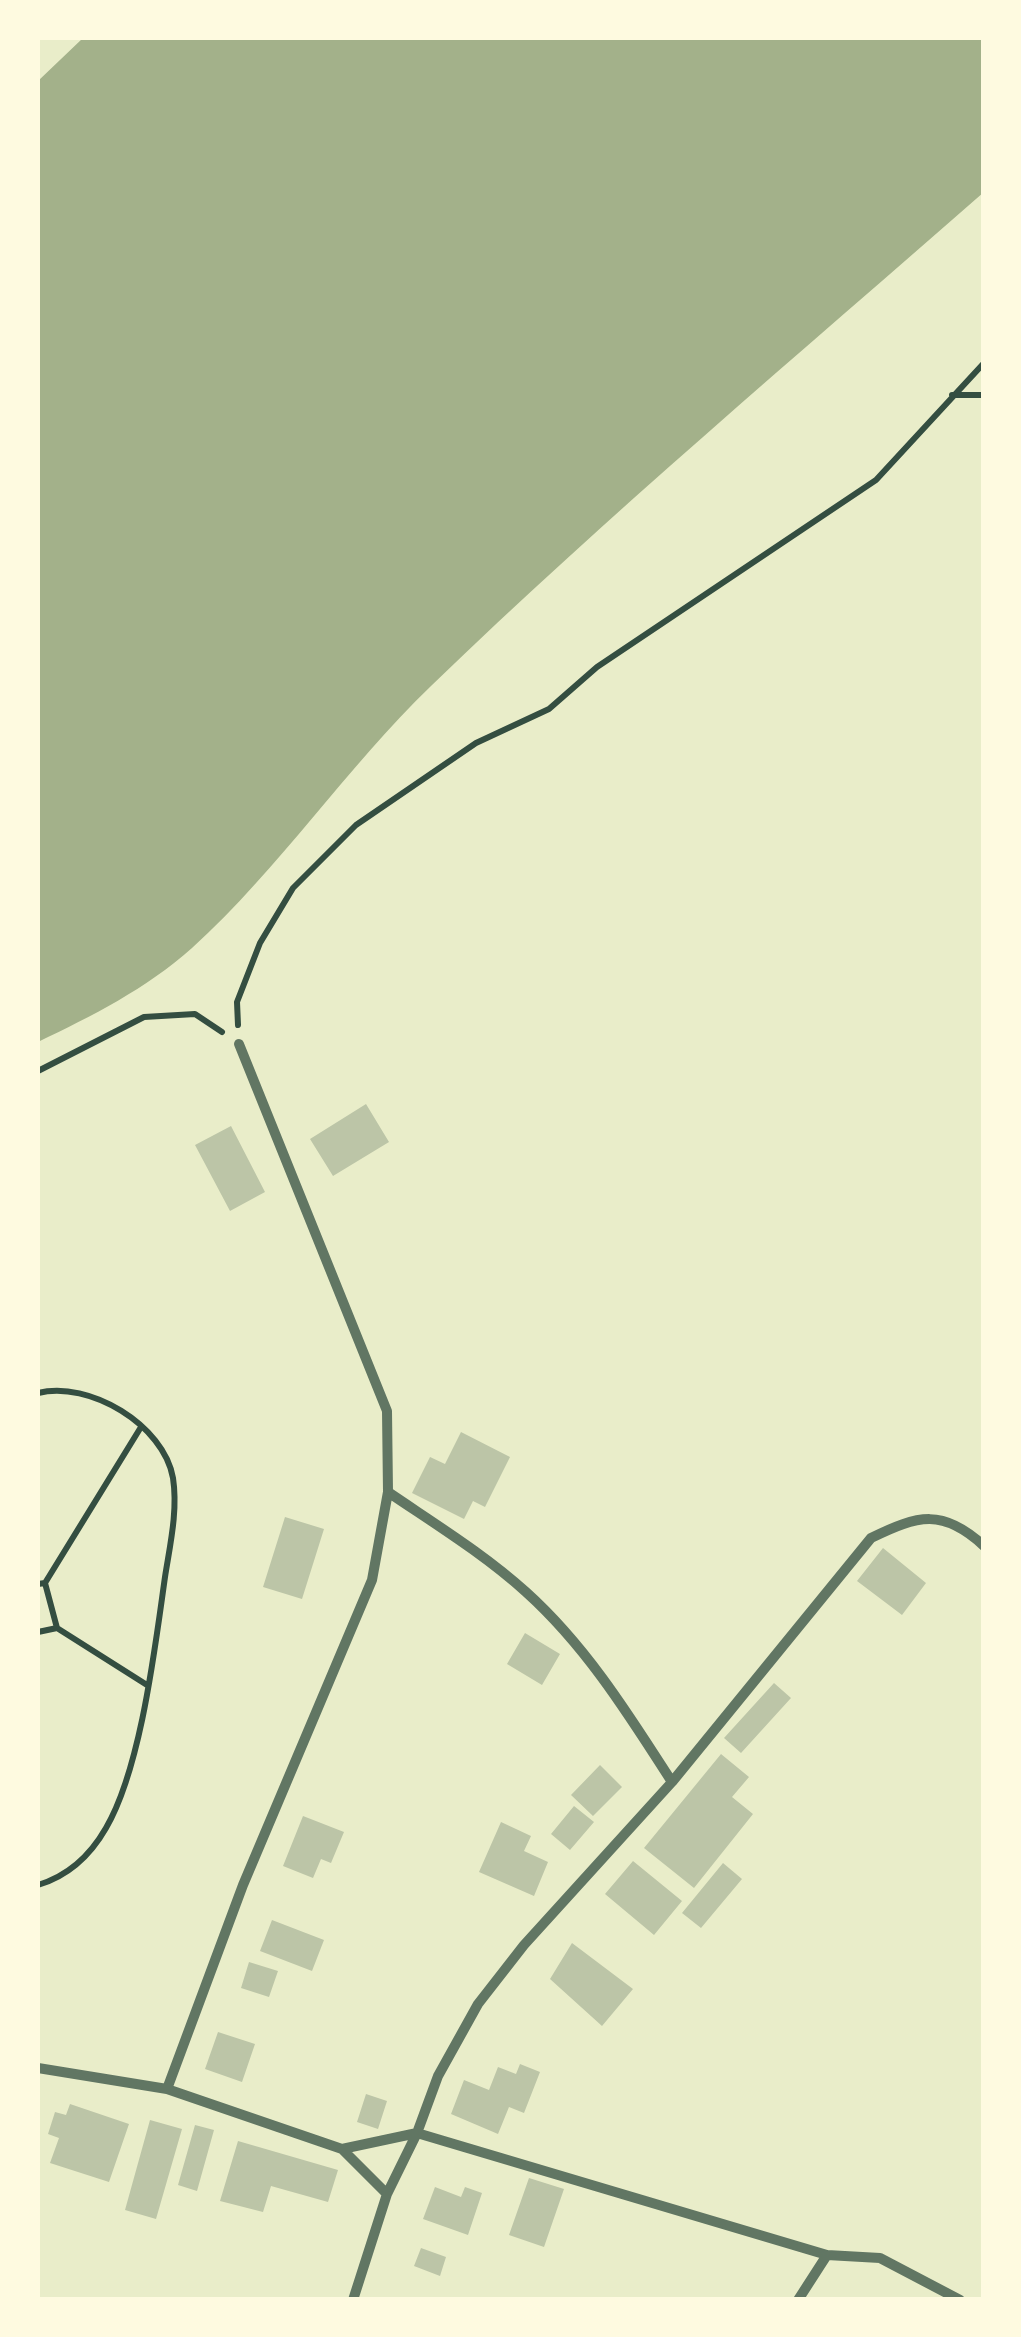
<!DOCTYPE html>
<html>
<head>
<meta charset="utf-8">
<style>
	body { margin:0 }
	#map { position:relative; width:1021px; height:2337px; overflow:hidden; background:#e9edc9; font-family:Lato,sans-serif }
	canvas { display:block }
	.frame { position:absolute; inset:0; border:40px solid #fefae0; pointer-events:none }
</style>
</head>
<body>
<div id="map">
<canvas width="1021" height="2337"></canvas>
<div class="frame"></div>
</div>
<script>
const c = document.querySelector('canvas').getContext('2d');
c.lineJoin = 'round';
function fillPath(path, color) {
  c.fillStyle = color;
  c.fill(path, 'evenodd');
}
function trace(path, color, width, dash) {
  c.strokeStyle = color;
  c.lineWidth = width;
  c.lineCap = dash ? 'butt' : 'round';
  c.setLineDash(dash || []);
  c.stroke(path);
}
fillPath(new Path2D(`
	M83 38H983L984 192C798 355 609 514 431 686 346 768 280 868 192 948 146 989 92 1016 38 1042V81Z`), '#a3b18a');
fillPath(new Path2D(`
	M366 1104 389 1142 333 1176 310 1139Z
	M231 1126 265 1192 230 1211 195 1145Z
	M461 1432 510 1457 485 1507 473 1501 464 1519 412 1493 430 1457 445 1464Z
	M285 1517 324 1529 302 1599 263 1587Z
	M883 1548 926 1583 902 1615 857 1581Z
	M525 1633 560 1654 542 1685 507 1664Z
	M774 1683 791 1698 741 1753 724 1738Z
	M721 1754 749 1777 732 1797 753 1814 694 1888 644 1848Z
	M600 1765 622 1787 593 1816 571 1795Z
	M574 1806 594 1822 570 1850 551 1834Z
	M303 1816 344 1832 331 1863 321 1859 313 1878 283 1866Z
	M501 1822 531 1836 524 1851 548 1862 534 1896 479 1872Z
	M633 1861 682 1901 654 1935 605 1894Z
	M723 1863 742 1879 701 1928 682 1913Z
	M272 1920 324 1940 312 1971 260 1951Z
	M572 1943 633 1989 602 2026 550 1979Z
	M249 1962 278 1971 269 1997 241 1988Z
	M218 2032 255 2044 242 2082 205 2069Z
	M520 2064 540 2072 524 2113 509 2107 498 2134 451 2114 464 2080 489 2090 498 2067 516 2074Z
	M366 2094 387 2101 378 2129 357 2122Z
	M70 2104 129 2124 109 2182 50 2163 59 2138 48 2134 55 2112 66 2115Z
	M150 2120 182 2129 156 2219 125 2210Z
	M195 2125 214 2130 197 2191 178 2185Z
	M238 2141 338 2170 328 2202 271 2186 263 2212 220 2201Z
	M529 2178 564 2189 544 2247 509 2235Z
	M435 2187 461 2197 465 2187 482 2193 468 2235 423 2219Z
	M421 2248 446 2257 440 2276 414 2266Z`), '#bcc5a7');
trace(new Path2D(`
	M952 395H984
	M238 1025 237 1002 260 943 293 888 356 825 476 743 549 709 597 667 876 480 984 363
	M38 1071 144 1017 195 1014 222 1032
	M38 1393C89 1380 164 1425 173 1478 178 1511 170 1545 165 1577 155 1647 141 1768 106 1828 90 1856 68 1876 38 1885
	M45 1583 141 1427
	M38 1584 45 1583 57 1628 38 1632
	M57 1628 147 1685`), '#344e41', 6);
trace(new Path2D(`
	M388 1492C435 1524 484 1554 526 1592 586 1646 629 1715 672 1782
	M38 2068 167 2089 342 2149 387 2194
	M167 2089 243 1885 372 1580 388 1492 387 1411 239 1044
	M342 2149 417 2133 827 2255
	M353 2300 387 2194 417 2133 438 2076 478 2004 524 1945 672 1782 871 1538C918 1515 943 1508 984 1546
	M798 2300 827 2255 880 2258 960 2300`), '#617663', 10);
</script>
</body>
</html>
